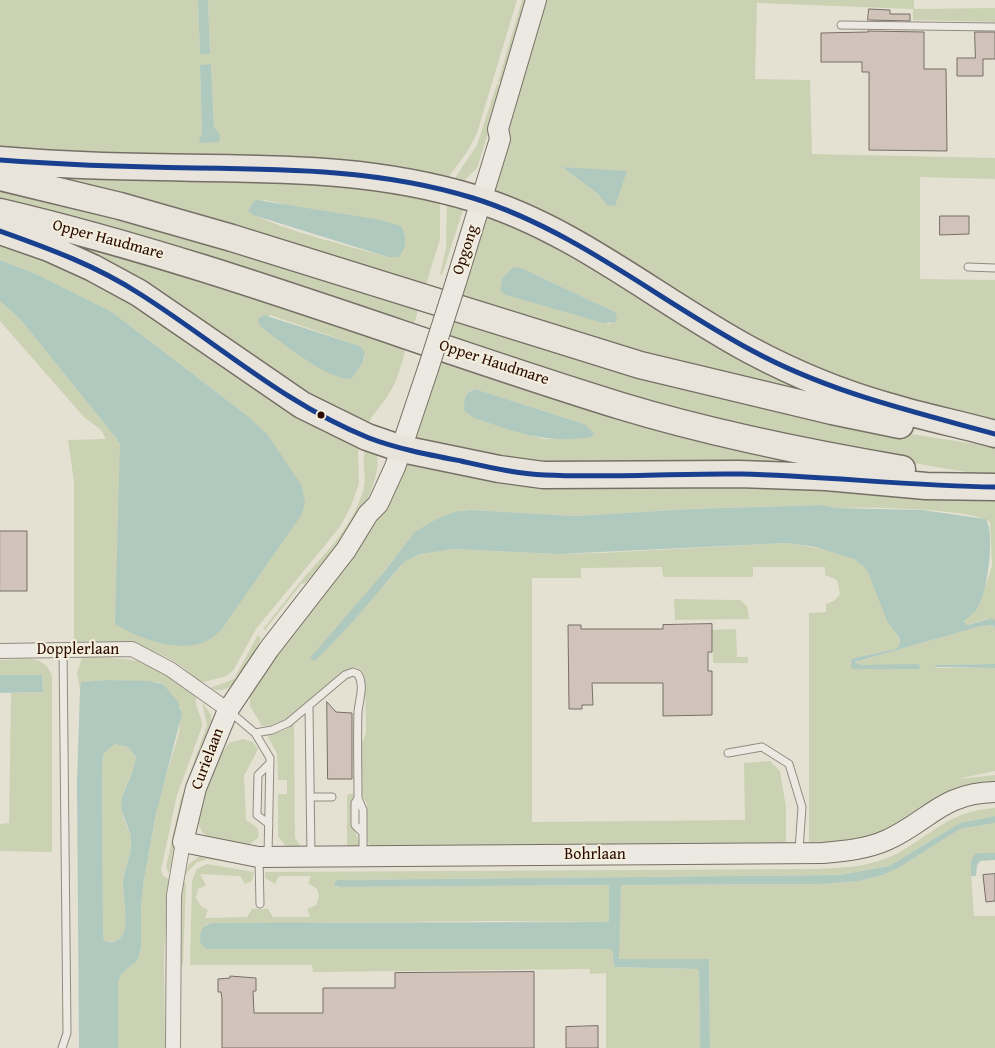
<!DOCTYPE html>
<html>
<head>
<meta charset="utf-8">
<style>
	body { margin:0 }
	canvas { display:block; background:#e5e1d2 }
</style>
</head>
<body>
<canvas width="995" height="1048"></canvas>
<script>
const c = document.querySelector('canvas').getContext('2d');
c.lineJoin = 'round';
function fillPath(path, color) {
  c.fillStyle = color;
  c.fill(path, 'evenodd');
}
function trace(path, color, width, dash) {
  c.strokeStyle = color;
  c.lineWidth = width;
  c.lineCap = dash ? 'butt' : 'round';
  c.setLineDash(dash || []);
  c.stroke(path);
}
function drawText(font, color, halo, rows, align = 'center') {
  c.font = font + ' "Gentium Book Plus",serif';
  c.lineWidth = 4;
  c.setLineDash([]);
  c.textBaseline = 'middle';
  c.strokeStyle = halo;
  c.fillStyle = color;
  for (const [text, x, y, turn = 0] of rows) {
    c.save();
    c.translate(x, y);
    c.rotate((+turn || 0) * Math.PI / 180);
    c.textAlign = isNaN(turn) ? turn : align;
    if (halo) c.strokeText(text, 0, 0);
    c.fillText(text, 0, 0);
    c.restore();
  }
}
fillPath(new Path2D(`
	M0 0H198L200 54H210L208 0H517L477 133 467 152 445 182 0 157ZM211 65 214 127 217 135 209 142 200 143 202 135 200 66Z
	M522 0H529L504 84 498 82Z
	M541 0H914V9L995 8V22L913 20V9L757 3 755 79 810 80 812 154 995 158V179L920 177V279L995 280V426L797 368 494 192 493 186ZM562 167 627 172 607 204 598 194Z
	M497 84 501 85 494 105 497 106 477 168 462 183 451 184 477 145Z
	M0 164 310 173 440 194V239L424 291ZM264 200 280 203 388 257C360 249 265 226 248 210Z
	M0 184 420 305 412 330 0 206Z
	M447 198 463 210 442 275 440 274 446 248Z
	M489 210 882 410 645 353 609 341 458 301 477 235ZM519 267 615 312 610 324 558 310Z
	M0 220 76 239 407 344C402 362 398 381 387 397 378 410 372 414 365 430ZM270 315 360 346 365 358 357 371 317 366 260 326Z
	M0 235 91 271 311 423 331 434 360 444 358 453 359 483 351 506 339 528 256 629 233 671 226 676 201 683C158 641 130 646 74 644V482L68 440 106 439 101 430 84 417 0 321V301L20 319 117 439 201 643 221 630 245 414 112 312 36 274 0 260Z
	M454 314 904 433 995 447V477L866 455 696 418 445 340Z
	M440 356 863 469 543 471 412 444ZM475 389 584 424 579 439H544L480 420 469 391Z
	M366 446 376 452C385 477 352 533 335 554 326 564 314 574 304 584L302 583 265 630 263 629C276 613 288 597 301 581 325 553 352 528 363 491 368 476 360 461 366 446Z
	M411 461 950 494 995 500V620L986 619 967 625 964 620 979 605 992 566 990 522C974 508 861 507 836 508L822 505 691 509 575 516 471 510C428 514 403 546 379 578L384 586 404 562 420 554 434 551 452 549 559 554 600 553 787 543 830 550 854 559 863 566 868 572 897 636 900 639 899 646 895 649 854 658 850 664 861 665 855 662 988 624 995 627V664L936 665V668H995V771L957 779 995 775V787L877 837 814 846 809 841V613L826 612V604L834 601 840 594 837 580 825 575V567H753V577H663L662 567 581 568V578H532V822L745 820 744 763 770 761 780 771 786 807V841L780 847H371L367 841V804L361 793V746L366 733 365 679 362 670 355 667 350 669C328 686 290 727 262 726L250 706V688L406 464Z
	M674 599 740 600 747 606 749 619 675 620Z
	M736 629 737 657H748V663H713L712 630Z
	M258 635 261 638C252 656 238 700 210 688L234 679Z
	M82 657C136 658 154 658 196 697 194 708 203 716 202 727L177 795 161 870 163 876 169 879 164 954 165 1048H118V982L122 973 138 960 141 948V906L144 879 159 799 179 733 181 708 163 684 157 682 107 680 81 682 80 689 77 674Z
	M0 660C21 660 44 652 52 676V852L0 851V824L9 823 11 693 43 692 42 675H0Z
	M202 702 211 715 212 724 175 846 169 873 166 867 181 798 207 725Z
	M294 724 295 838 301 847H286L278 836V794H287V780H278L277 754 267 735 285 730Z
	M243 739 253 742 258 749 244 776 246 820C253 825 261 827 258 838L248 845 211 839 202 832 197 821 196 815 219 749 223 751 229 743Z
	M115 744 128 747 136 757C134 775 118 794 122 812 123 822 131 831 131 841 132 855 124 868 123 882 122 901 132 925 119 941L104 942 103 931 102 763 104 753Z
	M349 794H355L351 805V823L360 843 357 847 347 849V796Z
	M995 808V816L960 823 889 866 839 875 337 880 336 887 609 885V922L490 921 206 924 207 949H612L614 967 699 969 700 1048H606V973L590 974V969L313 972 312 965H190L192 881 197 869 207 864 254 872 252 881 245 884 240 876 200 874 206 885 198 889 196 898 201 906 208 910 205 918 247 917 252 909H268L273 917H310L307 909 316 905 319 896 317 889 308 883 311 876H279L275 884 265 878V872L815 869C842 868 869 867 894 855 933 835 947 811 995 808Z
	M995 823V853H978L971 875 974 916H995V1048H710L709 959 621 960 618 957 621 885 822 884 859 881 883 875 900 867 960 829Z
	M201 855 253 866 207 859 196 863 184 876 189 864Z
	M183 881 186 884 183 965H180V901Z`), '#cbd2b3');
fillPath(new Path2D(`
	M198 0H208L210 54H200Z
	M211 64 214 127 220 135 219 142 200 143 199 138 202 135 200 65Z
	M562 167 627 171 615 206 607 205 598 194Z
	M257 200 381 220 401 226C407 237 407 247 399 257H388L253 215 248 211 253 202Z
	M0 260 36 274 112 312 245 414 267 434 302 486 305 503 302 514 221 630C215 635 209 641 202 643 175 652 138 638 115 624L120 445 117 439 20 319 0 301Z
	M519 267 615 312 617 318 616 322 603 323 506 295 500 291 502 279 512 268Z
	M264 315 360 346 365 353 363 362 352 378C332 384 277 339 260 326L258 319Z
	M475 389 584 424 594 433 591 437C556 443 528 436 495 425 484 421 472 419 464 410 464 400 465 392 475 389Z
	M822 505 836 508 922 510 986 519C995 533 988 591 978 607 975 613 969 616 964 621L967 625 992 618 995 620V628L992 625 981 626 855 662 861 665 919 664 920 669H853L851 668V660L854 658 895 649 899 646 900 639 887 621 868 572 863 566 854 559 816 547 787 543 559 554 452 549 420 554 404 562 349 626 315 661 310 658 379 578 415 532 433 521 454 512 471 510 575 516 691 509Z
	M995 664V668L935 667V665Z
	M0 675H42L43 692 0 693Z
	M107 680 149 681 163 684 178 702 182 714 156 814 144 879 141 906V948L138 960 122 973 118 982V1048H79L77 783 80 689 81 682ZM115 744 128 747 136 757C134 774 122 791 121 804 121 817 131 828 131 841 132 855 124 868 123 882 122 900 137 949 104 941L103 931 102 763 104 753Z
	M995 816V823L960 829 900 867 883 875 859 881 822 884 621 885 619 959H709L710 1048H700L699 969 614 967 612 949H207L201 944C198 933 202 925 213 923L609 922V885L340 887 335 886 334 883 337 880 839 875 889 866 960 823Z
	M978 853H995V860L980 861 977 866 976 876H971V861L974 855Z`), '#b0c9be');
const building = new Path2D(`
	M869 9 890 10V14H910V21L868 20Z
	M868 31 924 32V69H946L947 151 869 150V72H862V62H821V33L868 32Z
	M975 32H995V59H983V76H957V58H975Z
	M940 216H969V234L940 235Z
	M0 531H27V591H0Z
	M712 624V652H708V671H712V715L663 716V683H592L593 705H582V709H569L568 625H581V629H663V625Z
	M327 702 336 712 352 713V779H328Z
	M995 874V901L986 902 983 875Z
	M534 972V1048H222V999L221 992H218V979L230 978V976L256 978V991H253L254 1013H323V988H395V973Z
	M598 1026V1048H566V1027Z`);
fillPath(building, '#d1c3ba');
trace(building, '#776f66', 1);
const lane = new Path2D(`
	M841 25 995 27
	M968 267 995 268
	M309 706 311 856
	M229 711 255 733 270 758 268 856
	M255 733 272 730 288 723 345 675 353 672 358 674C365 686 359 699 358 712 357 740 358 769 358 798L363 810V855
	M728 753 762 747 789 764 802 807 799 850
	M310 797H332
	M358 798 355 803V825L363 833
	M269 824 257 815 258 775 270 763
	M259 859 260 904
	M62 1048 67 1033 63 649`);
const street = new Path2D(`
	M0 651 132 649 170 669 228 710
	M173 1048 174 895 183 842`);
const secondary = new Path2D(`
	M456 282 500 139 498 129 536 0
	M428 369 395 467 378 504 368 514 346 550 269 649 228 710 196 788 183 842 258 857 823 853C845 851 867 849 887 840 929 821 942 793 995 792`);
const highway = new Path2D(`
	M0 160C69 166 137 167 206 168 298 169 384 171 473 198 576 229 657 300 750 350 793 373 841 393 887 406 923 417 959 424 995 434
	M0 177 120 206 232 238 640 365 832 411 900 425
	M0 212C213 262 413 342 621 406 713 434 808 453 902 469
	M0 231 49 248 93 268 139 293 302 405 367 437 402 449 499 469 543 475 739 474 826 477 926 486 995 487`);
trace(lane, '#928b82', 9);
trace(street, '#928b82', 16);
trace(secondary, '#776f66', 22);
trace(highway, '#776f66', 29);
trace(lane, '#ebe9e1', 7);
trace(street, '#ebe9e1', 14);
trace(secondary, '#ebe9e1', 20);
trace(highway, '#e8e4dc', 26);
const secondaryBridge = new Path2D(`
	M428 369 456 282`);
trace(secondaryBridge, '#776f66', 22, []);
trace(secondaryBridge, '#ebe9e1', 20);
trace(new Path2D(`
	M0 160C65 165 130 167 196 168 288 169 384 170 473 198 575 230 658 300 751 350 828 392 911 411 995 434
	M0 231C48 248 97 266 140 294 216 342 284 404 369 438 398 449 430 455 461 461 488 467 517 474 545 475 610 478 676 473 741 474 826 476 910 486 995 487`), '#19408f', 5);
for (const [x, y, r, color] of [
	[321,415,4.5,"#2b0b00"]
]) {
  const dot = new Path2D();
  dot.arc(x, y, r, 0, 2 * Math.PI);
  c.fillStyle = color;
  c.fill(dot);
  trace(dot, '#f3eedd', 2);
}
drawText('16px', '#2b0b00', '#f3eedd', [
	["Opper Haudmare",108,240,15],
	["Opgong",466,250,-72],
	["Opper Haudmare",494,363,18],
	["Dopplerlaan",78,650],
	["Curielaan",208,759,-69],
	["Bohrlaan",595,855]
]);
</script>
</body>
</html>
